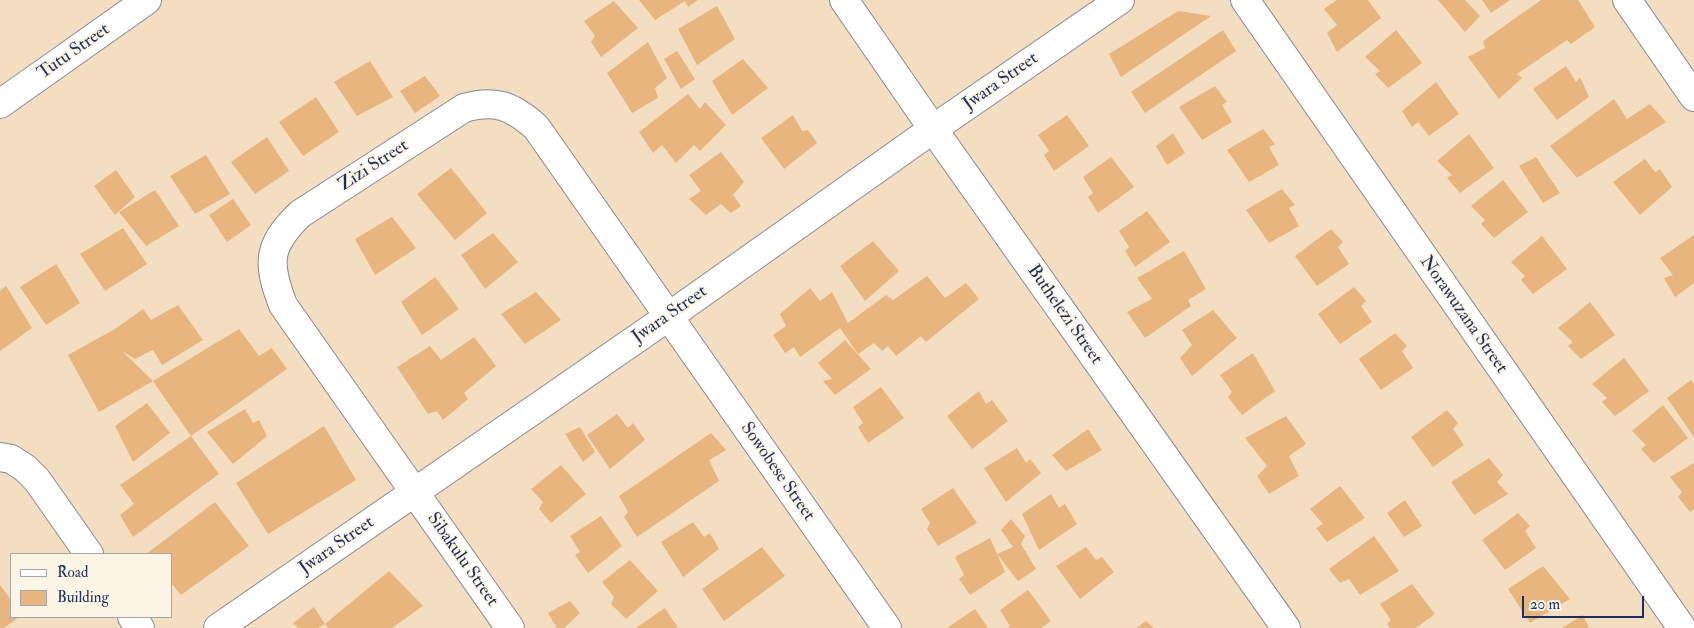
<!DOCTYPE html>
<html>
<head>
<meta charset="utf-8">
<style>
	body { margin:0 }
	#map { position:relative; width:1694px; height:628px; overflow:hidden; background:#f4dec1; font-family:"IM FELL Double Pica",serif }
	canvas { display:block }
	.legend { position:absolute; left:10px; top:553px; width:162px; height:65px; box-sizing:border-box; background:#fcf5e5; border:1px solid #a2a6af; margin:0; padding:6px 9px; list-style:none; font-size:15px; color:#1b2f5e }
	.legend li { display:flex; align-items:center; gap:10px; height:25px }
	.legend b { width:25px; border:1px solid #a2a6af }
	.scale { position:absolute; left:1522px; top:596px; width:122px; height:22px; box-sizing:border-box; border:2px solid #1b2f5e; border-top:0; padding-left:6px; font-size:15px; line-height:18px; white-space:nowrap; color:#1b2f5e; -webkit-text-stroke:4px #fcf5e5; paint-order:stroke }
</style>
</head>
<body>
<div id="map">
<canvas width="1694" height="628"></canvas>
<ul class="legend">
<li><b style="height:6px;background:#fff"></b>Road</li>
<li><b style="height:14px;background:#e7b57d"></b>Building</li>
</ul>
<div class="scale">20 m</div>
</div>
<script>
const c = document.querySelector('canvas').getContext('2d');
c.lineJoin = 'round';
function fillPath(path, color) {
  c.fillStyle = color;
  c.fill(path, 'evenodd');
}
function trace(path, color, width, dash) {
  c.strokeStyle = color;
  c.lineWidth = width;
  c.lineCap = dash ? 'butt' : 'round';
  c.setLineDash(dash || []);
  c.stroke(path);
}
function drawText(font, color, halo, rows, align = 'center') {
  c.font = font + ' "IM FELL Double Pica",serif';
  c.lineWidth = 4;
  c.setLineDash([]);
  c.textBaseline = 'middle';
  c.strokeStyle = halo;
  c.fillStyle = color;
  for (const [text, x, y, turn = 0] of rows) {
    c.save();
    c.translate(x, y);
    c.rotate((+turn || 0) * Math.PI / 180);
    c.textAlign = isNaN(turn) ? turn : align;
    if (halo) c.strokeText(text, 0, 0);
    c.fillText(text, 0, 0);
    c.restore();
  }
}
fillPath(new Path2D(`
	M639 0H698L688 7 685 1 655 20Z
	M1337 0H1368L1381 18 1337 52 1327 33 1337 25 1324 9Z
	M1438 0H1465L1480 16 1465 32Z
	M1482 0H1510L1491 13Z
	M1541 0H1578L1595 27 1571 44 1567 40 1517 74 1522 78 1499 99 1468 57 1485 48 1483 41Z
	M614 1 638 28 601 57 591 42 595 36 584 21Z
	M717 6 735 39 697 65 678 29Z
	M1178 11 1211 16 1121 77 1109 54Z
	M1223 30 1236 51 1145 113 1131 92Z
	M1396 30 1422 63 1388 88 1375 74 1380 71 1365 57Z
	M648 42 667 78 655 88 658 98 632 113 607 73Z
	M677 51 695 79 681 89 664 59Z
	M743 59 768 88 732 115 712 81Z
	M370 61 393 97 357 116 334 82Z
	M1566 66 1576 82 1580 77 1589 97 1557 120 1533 89Z
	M425 76 440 96 415 113 400 91Z
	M1436 82 1459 114 1429 136 1418 122 1412 127 1402 111Z
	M1215 86 1227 102 1222 105 1232 122 1202 140 1179 107Z
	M688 94 700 109 705 102 726 125 700 151 694 145 676 163 662 145 653 153 639 132Z
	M316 97 339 132 303 156 279 122Z
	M1614 99 1627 119 1650 104 1666 122 1577 178 1550 146Z
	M793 115 802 131 808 130 817 143 784 169 761 138Z
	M1067 115 1089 146 1054 171 1044 155 1049 151 1038 135Z
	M1263 129 1275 144 1269 147 1279 165 1249 182 1227 150Z
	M1173 133 1185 153 1167 165 1156 146Z
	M1469 134 1494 168 1460 193 1447 178 1452 175 1437 161Z
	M267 137 289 171 255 194 231 162Z
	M721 152 744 182 733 195 741 206 731 213 721 204 706 215 689 199 701 191 689 175Z
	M206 155 230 194 195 214 170 176Z
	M1111 157 1134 187 1098 213 1088 197 1093 193 1083 177Z
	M1536 157 1560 193 1543 203 1519 166Z
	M1645 159 1655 172 1660 169 1672 187 1640 215 1613 182Z
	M451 168 487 213 455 240 417 194Z
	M116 170 135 197 115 215 94 186Z
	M1503 180 1528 212 1494 238 1481 224 1485 220 1471 206Z
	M1282 189 1295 205 1289 208 1299 226 1269 243 1246 210Z
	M155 190 179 226 146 246 119 212Z
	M233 199 251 225 227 242 209 215Z
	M1147 211 1170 242 1135 267 1125 251 1129 247 1119 231Z
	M392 217 416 248 375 275 355 239Z
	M123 228 147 264 105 291 80 254Z
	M1331 229 1343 242 1338 247 1349 264 1317 286 1295 256Z
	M493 233 518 262 485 289 461 255Z
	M1694 235V283L1675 297 1664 278 1673 275 1660 258Z
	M1542 236 1567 269 1533 294 1521 280 1525 276 1511 262Z
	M873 241 899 271 865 301 840 266Z
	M1184 251 1206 289 1188 300 1191 306 1145 338 1127 312 1152 299 1137 278Z
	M56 264 80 303 46 325 20 287Z
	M927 276 945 298 966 283 979 299 926 342 921 336 896 356 888 346 882 351 874 343 858 354 840 328 800 357 794 347 785 353 773 335 786 326 780 314 810 288 820 301 832 292 848 323 886 295 893 300Z
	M435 277 459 309 422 335 401 302Z
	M6 286 32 328 0 351V291Z
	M1354 287 1366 301 1361 306 1372 322 1340 344 1318 314Z
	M536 292 561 320 525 344 501 314Z
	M1590 302 1615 335 1581 359 1568 346 1573 342 1558 328Z
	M178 305 203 340 162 365 153 350 135 359 122 351 153 381 99 412 68 355 115 329 143 309 151 320Z
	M1213 310 1237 338 1192 376 1180 358 1192 345 1182 330Z
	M239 329 259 356 272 348 287 369 191 436 219 474 133 537 120 515 134 504 120 485 191 436 153 381Z
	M1395 333 1407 346 1402 351 1413 368 1381 390 1359 359Z
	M474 337 496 366 464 393 468 399 443 420 437 411 428 414 397 367 430 346 441 360Z
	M845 340 871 369 835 395 823 381 832 379 818 363Z
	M1253 353 1275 391 1242 415 1228 397 1232 392 1220 375Z
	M1624 358 1649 391 1615 416 1602 402 1607 398 1592 384Z
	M1691 380 1694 384V437L1667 398Z
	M881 387 904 418 868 443 858 427 863 423 853 407Z
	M979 391 986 404 992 400 1008 421 972 449 947 416Z
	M147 403 170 433 133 462 115 426Z
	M1663 405 1688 438 1654 463 1641 449 1646 445 1632 431Z
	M245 409 253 423 259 420 267 436 233 464 207 432Z
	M1447 410 1458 423 1453 429 1464 445 1433 467 1411 437Z
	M617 414 628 428 633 423 645 440 610 469 587 435Z
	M1286 416 1306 444 1289 456 1299 476 1269 494 1257 476 1267 466 1245 438Z
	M324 426 356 480 268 534 236 483Z
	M580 427 595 452 583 462 565 434Z
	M1088 429 1102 450 1066 471 1052 455Z
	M711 433 726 450 709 460 719 481 637 537 624 517 628 512 619 496Z
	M1017 448 1026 463 1030 459 1041 473 1006 502 984 468Z
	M1489 458 1503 475 1497 482 1508 494 1474 515 1451 482Z
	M1694 463V509L1690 512 1678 497 1682 492 1670 477Z
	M561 465 586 494 551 523 539 509 543 502 531 489Z
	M1340 486 1365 518 1327 542 1316 528 1323 524 1310 509Z
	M953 488 977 523 938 546 927 529 930 523 921 509Z
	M1051 494 1059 508 1065 504 1077 524 1039 550 1022 514Z
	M1405 500 1422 526 1404 537 1387 513Z
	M215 502 249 546 181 595 171 583V554H146Z
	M1518 513 1530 526 1525 531 1536 548 1505 570 1482 540Z
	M601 516 622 546 588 573 575 555 580 552 570 536Z
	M1011 519 1025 536 1021 544 1036 569 1018 581 997 554 1005 572 970 595 959 579 964 575 955 557 990 538 997 554 1013 547 1001 530Z
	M693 522 704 537 710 533 719 549 683 577 661 542Z
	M1374 536 1399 571 1360 595 1349 579 1340 583 1329 569Z
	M762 547 785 576 724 621 702 589Z
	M1086 547 1096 560 1102 557 1114 572 1080 599 1056 566Z
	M630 560 658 591 626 619 611 604 614 597 602 582Z
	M1543 566 1570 599 1530 623 1508 589Z
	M389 571 423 606 392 628H328L325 624Z
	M1412 584 1435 614 1416 628H1390L1387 624 1391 620 1380 604Z
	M0 585 11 600V617H19L4 628H0Z
	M1028 590 1051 621 1041 628H1008L1010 626 1000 610Z
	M570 601 580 613 564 628H557L548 613Z
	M314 607 325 624 318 628H298L293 623Z
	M665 608 678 628H636Z
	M975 609 988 628H947Z
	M1583 615 1589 628H1562Z
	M1146 621 1154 628H1136Z`), '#e7b57d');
const minor = new Path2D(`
	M844 0 933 129 1286 628
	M1245 0 1682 628
	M1627 0 1694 97
	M0 104 147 0
	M0 457 11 459 25 468 37 480 89 554
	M132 617 140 628
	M218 628 668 317 933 129 1120 0
	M510 628 283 305C267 263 267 246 300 214L464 108C496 99 512 106 536 127L887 628`);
trace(minor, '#888690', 30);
trace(minor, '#fff', 28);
drawText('18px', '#1b2f5e', '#fcf5e5', [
	["Tutu Street",74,52,-35],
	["Jwara Street",1001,82,-35],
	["Zizi Street",374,166,-33],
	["Jwara Street",670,315,-35],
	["Buthelezi Street",1064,315,55],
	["Norawuzana Street",1463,315,55],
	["Sowobese Street",777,472,55],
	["Jwara Street",337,546,-35],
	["Sibakulu Street",462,560,55]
]);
</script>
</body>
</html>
